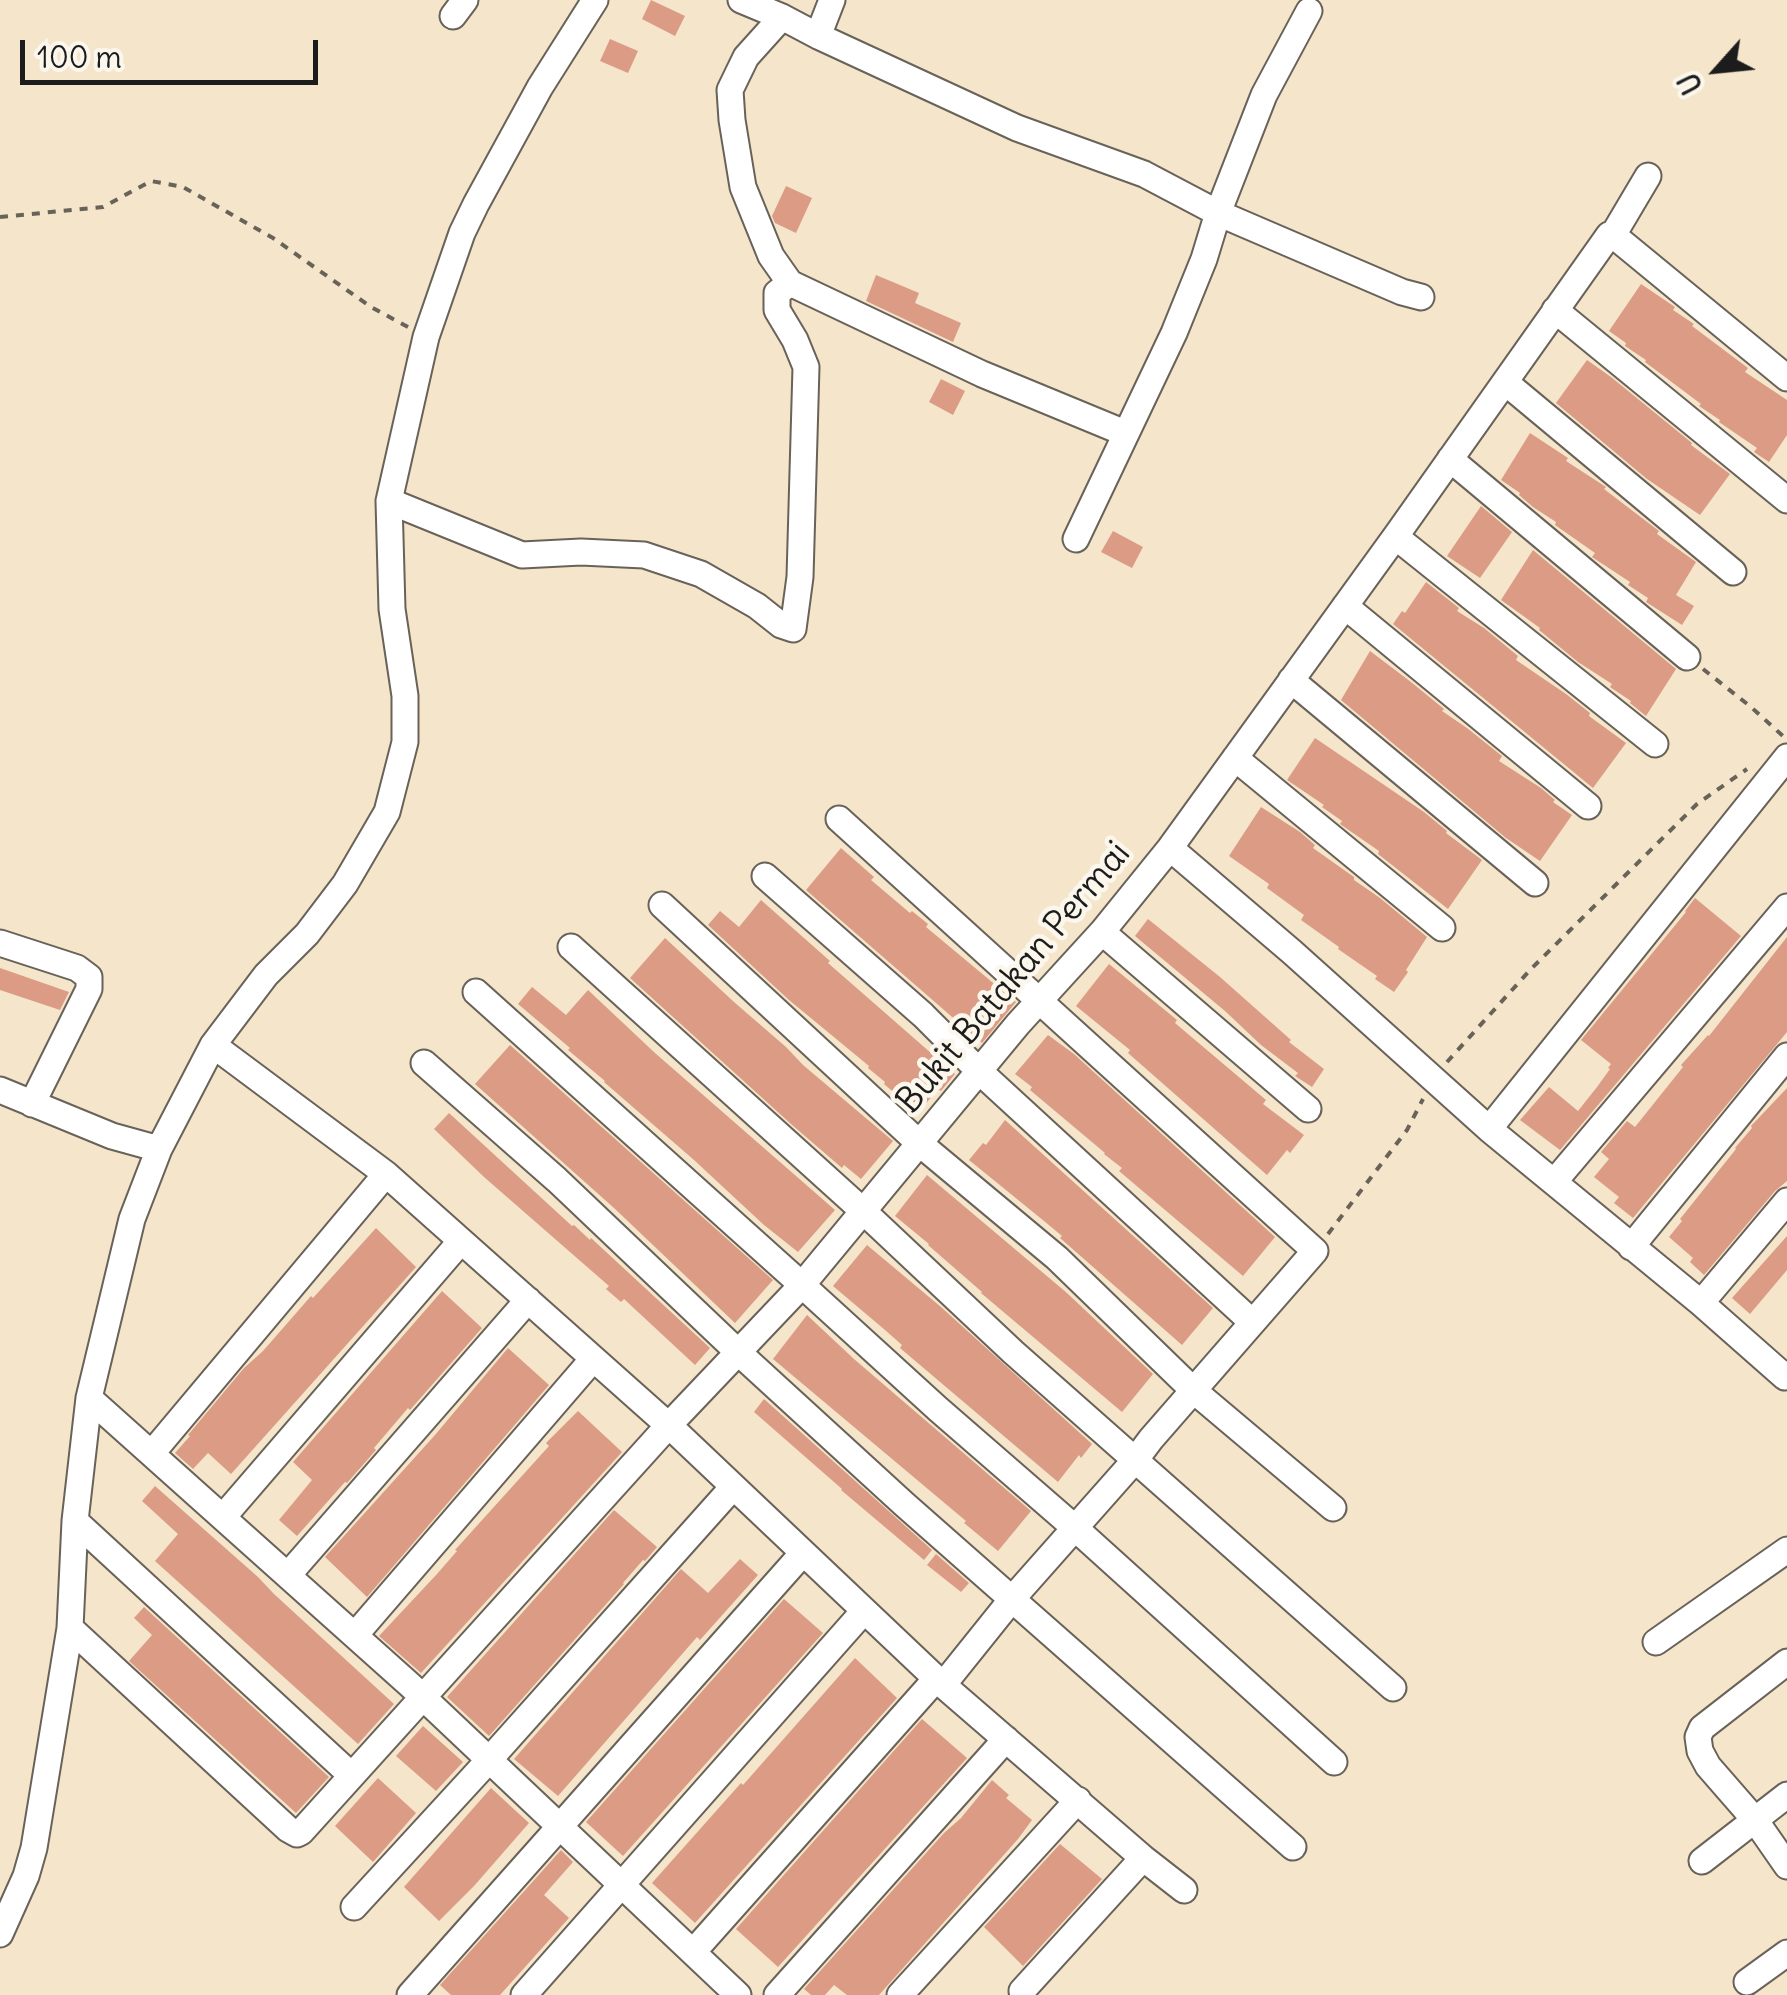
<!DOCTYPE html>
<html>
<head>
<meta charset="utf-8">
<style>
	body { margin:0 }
	#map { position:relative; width:1787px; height:1995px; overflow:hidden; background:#f4e5cb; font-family:Delius,sans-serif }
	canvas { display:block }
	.north { position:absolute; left:1667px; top:20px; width:100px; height:100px; -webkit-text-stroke:8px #fbf7ec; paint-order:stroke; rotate:243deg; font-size:28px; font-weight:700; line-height:40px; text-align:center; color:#1c1c1c }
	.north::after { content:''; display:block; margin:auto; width:35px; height:45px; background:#1c1c1c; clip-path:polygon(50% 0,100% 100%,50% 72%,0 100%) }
	.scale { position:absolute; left:20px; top:40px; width:298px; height:45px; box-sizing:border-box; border:5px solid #1c1c1c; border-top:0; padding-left:12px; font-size:30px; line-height:35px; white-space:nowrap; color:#1c1c1c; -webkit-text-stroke:8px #fbf7ec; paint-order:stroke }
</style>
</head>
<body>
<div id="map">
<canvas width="1787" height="1995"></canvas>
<div class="north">U</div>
<div class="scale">100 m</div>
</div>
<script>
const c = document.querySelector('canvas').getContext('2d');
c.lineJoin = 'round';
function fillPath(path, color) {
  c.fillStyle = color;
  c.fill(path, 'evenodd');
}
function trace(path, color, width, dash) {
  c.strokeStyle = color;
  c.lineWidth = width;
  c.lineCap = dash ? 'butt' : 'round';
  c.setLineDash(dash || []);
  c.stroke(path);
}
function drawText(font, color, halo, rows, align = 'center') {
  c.font = font + ' Delius,sans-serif';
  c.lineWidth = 9;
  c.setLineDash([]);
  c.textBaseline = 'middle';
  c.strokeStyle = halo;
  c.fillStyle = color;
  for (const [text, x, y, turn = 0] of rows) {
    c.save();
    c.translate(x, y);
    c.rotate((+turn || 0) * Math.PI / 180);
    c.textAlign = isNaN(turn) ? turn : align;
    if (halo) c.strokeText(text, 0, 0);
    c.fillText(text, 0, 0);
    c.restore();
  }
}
fillPath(new Path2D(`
	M651 0 685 16 675 36 642 19Z
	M610 39 638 51 628 73 600 61Z
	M786 186 812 198 796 233 775 223 772 216Z
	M876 275 919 293 915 303 961 323 953 342 866 301Z
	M1641 284 1675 307 1673 310 1694 324 1692 326 1748 368 1745 372 1787 400V435L1769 462 1754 452 1757 448 1719 422 1720 420 1699 406 1701 404 1645 362 1646 360 1625 346 1626 343 1609 331Z
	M1587 360 1611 377 1692 443 1691 445 1730 474 1700 515 1647 479 1556 403Z
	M941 379 965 391 953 415 929 402Z
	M1530 433 1568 458 1566 461 1606 487 1604 489 1659 531 1657 534 1696 562 1676 595 1694 606 1682 625 1646 602 1648 598 1628 585 1630 582 1592 557 1595 553 1555 525 1556 522 1533 507 1519 495 1520 493 1501 480Z
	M1481 506 1512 532 1480 578 1447 556Z
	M1113 531 1143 547 1132 568 1101 552Z
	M1533 550 1676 669 1646 716 1630 703 1631 701 1610 687 1612 684 1578 662 1539 630 1540 628 1501 600Z
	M1426 582 1459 608 1457 611 1484 628 1518 656 1516 660 1566 694 1590 713 1589 716 1626 743 1593 788 1393 624 1402 611 1405 613Z
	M1370 651 1411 682 1444 709 1442 711 1467 728 1502 756 1499 761 1541 788 1555 800 1553 802 1572 815 1540 861 1506 838 1341 700Z
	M1315 738 1424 812 1447 831 1446 833 1482 860 1448 909 1378 854 1379 851 1340 824 1342 821 1322 807 1324 805 1287 780Z
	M1261 807 1300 832 1315 845 1313 848 1354 877V880L1380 898 1427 937 1406 970 1408 972 1394 992 1375 979 1377 976 1338 949 1339 947 1301 920 1304 915 1267 888 1269 884 1229 856Z
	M841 848 874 877 871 880 910 913 912 911 928 924 926 927 1016 1002 982 1043 806 890Z
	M1695 898 1741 936 1560 1150 1520 1120 1549 1087 1578 1111 1597 1087 1610 1069 1608 1068 1611 1064 1581 1040 1686 912 1685 911Z
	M761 900 830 961 828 963 955 1074 941 1091 938 1089 918 1113 884 1084 885 1082 868 1068 869 1066 789 1000 708 925 720 911 739 927Z
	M1148 919 1220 977 1291 1040 1289 1042 1324 1069 1312 1087 1295 1076 1298 1073 1261 1045 1225 1011 1135 936Z
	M1787 937V1032L1633 1218 1614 1203 1619 1197 1594 1177 1609 1159 1601 1152 1627 1121 1635 1127 1683 1067 1681 1065 1708 1035 1709 1036Z
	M665 938 734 1002 786 1047 803 1065 893 1141 861 1179 844 1165 842 1168 791 1124 630 978Z
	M1109 964 1177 1020 1175 1023 1266 1100 1263 1104 1304 1135 1290 1153 1287 1150 1267 1175 1128 1053 1130 1050 1076 1006Z
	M0 968 69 992 60 1010 0 990Z
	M532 987 566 1015 588 990 655 1053 835 1210 798 1252 764 1225 694 1160 604 1082 605 1081 568 1050 570 1048 518 1004Z
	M1048 1035 1074 1054 1275 1237 1243 1276 1119 1171 1122 1168 1104 1154 1105 1153 1030 1090 1032 1087 1015 1074Z
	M510 1045 773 1280 735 1323 614 1208 475 1084Z
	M1787 1088V1181L1775 1191 1704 1275 1690 1262 1693 1258 1669 1237 1682 1221 1680 1219 1736 1149 1735 1148 1752 1128 1751 1126Z
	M449 1113 572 1226 574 1225 590 1240 591 1238 710 1348 695 1365 624 1299 621 1302 606 1289 609 1286 484 1177 434 1129Z
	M1005 1120 1213 1308 1182 1345 1060 1238 1062 1236 1044 1221 969 1160 983 1143 986 1145Z
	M927 1175 1067 1293 1153 1374 1122 1412 981 1293 982 1292 928 1245 929 1244 895 1216Z
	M376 1228 416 1267 231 1474 208 1453 193 1469 175 1453 190 1436 188 1435 244 1368 263 1351 311 1296 313 1298Z
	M1787 1236V1270L1750 1314 1732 1298Z
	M867 1245 941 1307 1092 1444 1081 1458 1079 1455 1058 1482 900 1348 902 1345 885 1330 833 1286Z
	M442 1291 482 1328 410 1410 408 1408 374 1448 376 1450 347 1483 345 1482 297 1536 279 1520 312 1480 293 1462Z
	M807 1315 854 1359 1031 1511 998 1551 964 1523 966 1521 773 1359Z
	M508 1348 549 1385 367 1597 325 1557 435 1435Z
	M764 1399 932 1550 924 1560 841 1490 842 1489 754 1412Z
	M578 1411 622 1452 421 1673 379 1636 437 1574 457 1551 455 1550 549 1446 546 1443Z
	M155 1486 258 1577 274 1594 394 1704 358 1744 155 1561 178 1534 142 1501Z
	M614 1510 657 1547 645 1561 643 1560 623 1583 624 1584 489 1736 447 1697Z
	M936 1554 969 1583 961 1592 927 1565Z
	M740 1559 758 1575 700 1640 697 1637 558 1796 514 1759 681 1569 708 1593Z
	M784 1599 823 1633 623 1856 586 1822Z
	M144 1607 329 1777 296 1813 129 1661 152 1635 134 1618Z
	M855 1658 897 1698 695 1923 652 1883 741 1783 743 1785Z
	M922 1719 967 1758 778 1967 736 1929Z
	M423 1726 463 1762 436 1791 396 1756Z
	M378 1778 416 1813 373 1862 335 1826Z
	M992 1780 1009 1795 1006 1798 1032 1820 1018 1839 879 1995H847L834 1985 825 1995H811L804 1989 944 1833 961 1818Z
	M491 1788 529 1823 474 1886 439 1921 404 1887Z
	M1060 1844 1102 1879 1023 1966 984 1927Z
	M561 1850 573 1862 544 1895 569 1918 500 1995H451L440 1985Z`), '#dc9b84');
const minor = new Path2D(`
	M741 0 782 17 818 36 1017 128 1144 174 1218 213 1204 259 1174 333 1076 539
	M1309 11 1264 95 1218 213 1402 292 1421 297
	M453 16 465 0
	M782 17 746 57 730 90 732 120 743 187 771 256 790 283 982 374 1125 433
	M818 36 832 0
	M1613 235 1787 378
	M1555 310 1787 500
	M1505 382 1733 572
	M1450 459 1687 657
	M389 501 522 555 581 552 644 555 701 574 757 606 781 625 793 629 800 577 806 367 795 340 777 310V293L790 283
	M1396 537 1655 744
	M1345 606 1588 806
	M1291 680 1535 883
	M1235 758 1442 928
	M839 819 1315 1251 1151 1439 1136 1459 1012 1599 943 1685
	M1170 848 1398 533 1609 235H1613L1648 176
	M765 876 923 1015 979 1071 1252 1322
	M662 905 919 1143 1057 1258 1193 1390 1333 1508
	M1102 932 1308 1109
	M0 943 77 968 89 977V989L32 1104
	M571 947 862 1210 1013 1352 1393 1688
	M476 992 802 1285 938 1409 1075 1528 1334 1762
	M213 1045 386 1174 677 1433 943 1685 1143 1858 1184 1890
	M424 1063 557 1180 739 1353 904 1504 1293 1847
	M0 1090 112 1136 159 1149
	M1489 1129 1787 757
	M1554 1182 1787 907
	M1631 1247 1787 1056
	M1701 1303 1787 1201
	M89 1398 410 1685 738 1995
	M152 1453 386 1174
	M223 1517 461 1241
	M75 1521 351 1775
	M288 1575 528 1300
	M70 1628 288 1829 297 1834 301 1832 668 1426 802 1285 1018 1024 1102 932 1170 848 1292 952 1489 1129 1701 1303 1785 1377 1787 1374
	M355 1635 593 1359
	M1656 1642 1787 1550
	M1787 1662 1702 1728 1698 1737 1700 1751 1708 1766 1755 1820 1787 1866
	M1702 1861 1787 1795
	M354 1907 489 1760 733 1487
	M0 1934 26 1876 34 1848 70 1628 75 1521 89 1398 132 1219 159 1149 213 1045 266 975 307 934 345 884 387 812 405 742V696L392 609 389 501 426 337 462 233 476 204 540 87 595 0
	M693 1952 936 1679
	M1747 1982 1787 1953
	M1022 1991 1143 1858
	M410 1995 803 1553
	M524 1995 864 1611
	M777 1995 1006 1739
	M900 1995 1078 1800`);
trace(minor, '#686259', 29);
trace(new Path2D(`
	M0 217 103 207 151 181 183 187 273 238 371 307 408 327
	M1703 669 1751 707 1784 737
	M1447 1062 1531 969 1697 804 1747 769
	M1328 1234 1407 1130 1423 1099`), '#686259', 4, [8, 8]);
trace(minor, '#fff', 25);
drawText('35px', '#1c1c1c', '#fbf7ec', [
	["Bukit Batakan Permai",1014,978,-50]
]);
</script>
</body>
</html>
